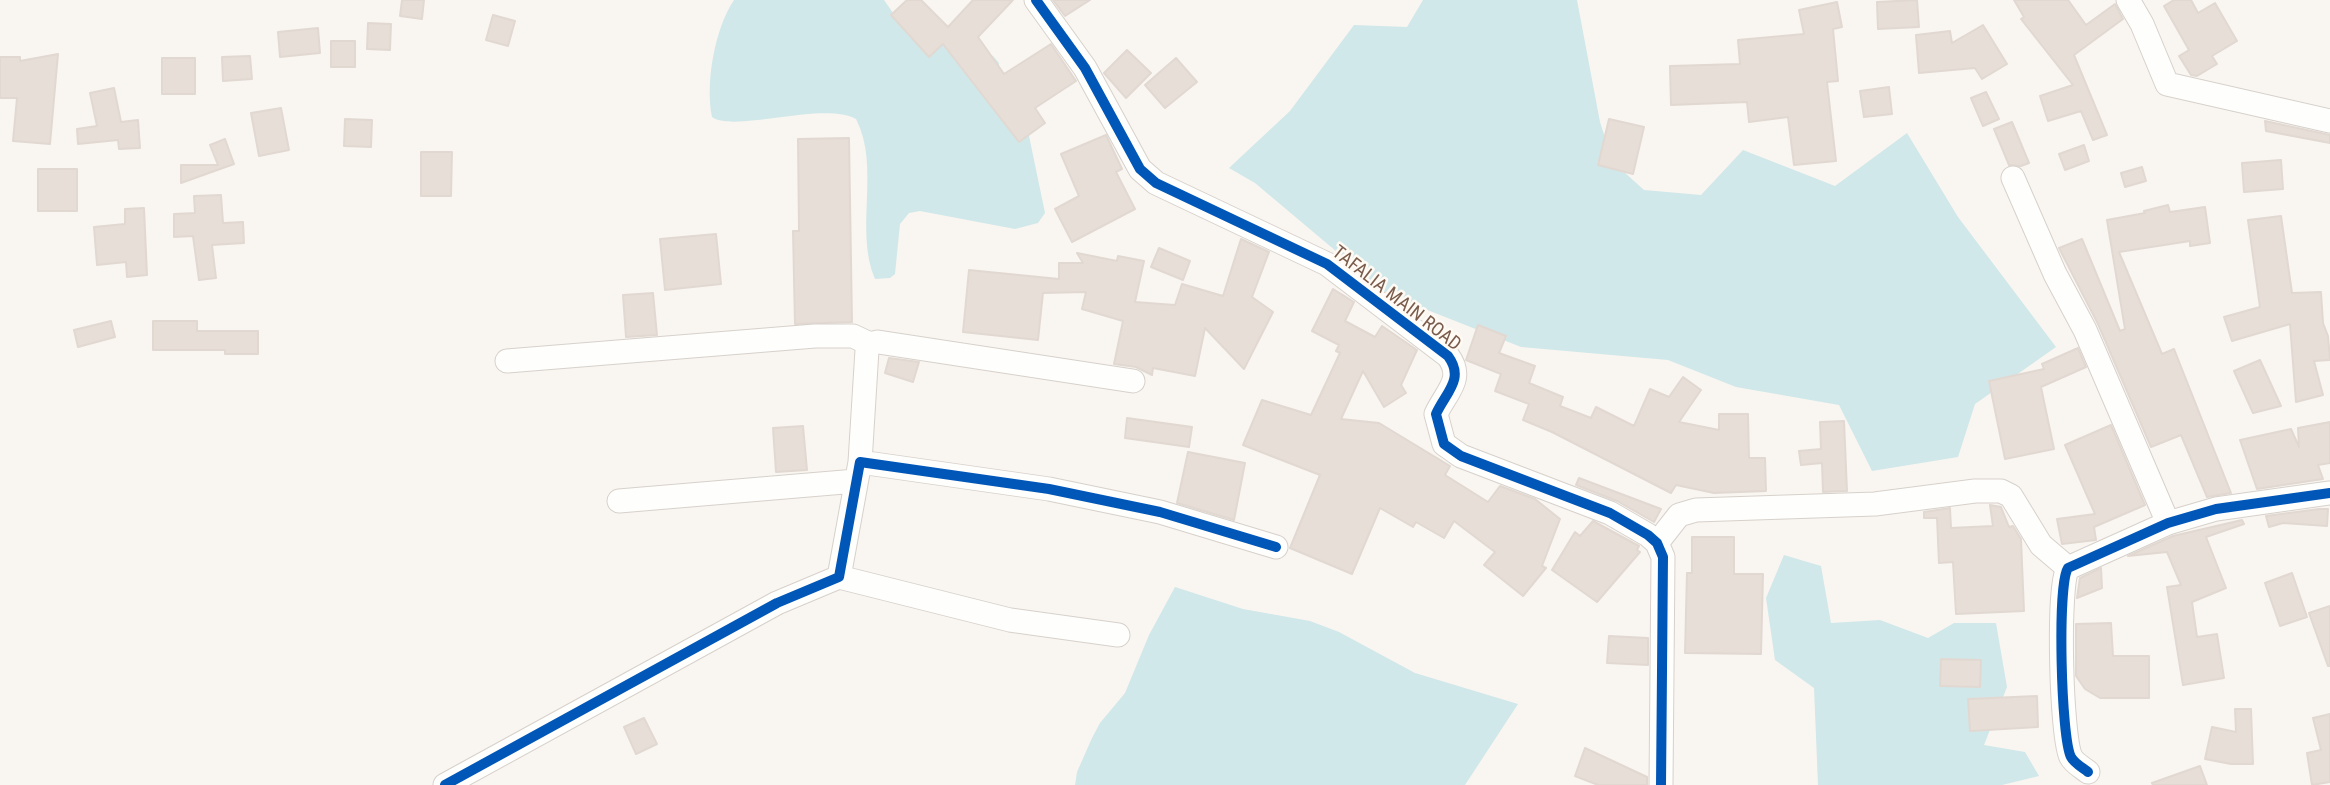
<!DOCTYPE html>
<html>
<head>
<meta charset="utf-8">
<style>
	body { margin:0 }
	canvas { display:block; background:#f9f5f0 }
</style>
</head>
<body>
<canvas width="2330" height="785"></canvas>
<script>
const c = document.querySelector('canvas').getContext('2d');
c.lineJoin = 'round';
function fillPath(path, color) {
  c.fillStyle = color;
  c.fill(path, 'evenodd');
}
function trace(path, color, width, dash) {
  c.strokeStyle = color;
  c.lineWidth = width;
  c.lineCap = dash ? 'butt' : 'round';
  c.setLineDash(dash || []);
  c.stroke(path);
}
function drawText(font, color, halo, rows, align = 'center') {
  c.font = font + ' "Roboto Condensed",sans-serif';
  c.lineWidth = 5;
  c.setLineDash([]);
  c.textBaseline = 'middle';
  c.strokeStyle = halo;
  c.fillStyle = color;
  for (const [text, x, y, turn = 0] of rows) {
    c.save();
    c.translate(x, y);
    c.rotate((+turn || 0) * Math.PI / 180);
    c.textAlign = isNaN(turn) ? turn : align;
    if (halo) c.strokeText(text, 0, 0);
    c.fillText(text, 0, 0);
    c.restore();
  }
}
fillPath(new Path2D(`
	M734 0H884L898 20 993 56 999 63 997 80 1028 131 1045 213 1038 223 1015 229 920 211 909 213 900 224 895 274 890 278 875 279C854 230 881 167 856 119 823 101 734 133 712 117 705 83 715 28 734 0Z
	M1423 0H1577L1600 122 1613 162 1644 190 1701 195 1743 150 1835 186 1907 133 1958 217 2056 347 1975 404 1958 457 1872 471 1839 405 1736 387 1668 360 1521 347 1387 294 1255 183 1229 168 1290 111 1354 25 1407 27Z
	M1784 555 1821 566 1831 623 1880 620 1928 638 1954 623H1996L2007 687 1984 745 2025 752 2039 776 2002 785H1818L1814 688 1775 660 1766 598Z
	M1175 587 1243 609 1310 621 1339 632 1415 673 1518 704 1465 785H1075L1077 772 1092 738 1100 723 1125 693 1149 635Z`), '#d0e8ea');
const building = new Path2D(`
	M402 0H424L422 19 400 16Z
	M907 0H921L948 27 973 0H1013L978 37 1004 74 1051 44 1076 81 1035 108 1045 123 1019 142 943 44 929 57 891 15Z
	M1053 0H1090L1065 16Z
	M1917 0 1919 27 1878 29 1877 2Z
	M2014 0H2068L2086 25 2115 4 2123 19 2074 55 2107 135 2093 140 2081 111 2048 121 2040 96 2073 85 2021 19 2024 17Z
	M2174 0H2191L2198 13 2215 3 2237 41 2212 56 2217 64 2197 76 2191 75 2179 56 2189 50 2164 6Z
	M1837 2 1842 27 1833 29 1838 81 1827 82 1836 161 1794 165 1788 117 1749 122 1747 102 1671 105 1670 66 1740 64 1738 40 1804 34 1799 10Z
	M493 15 515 21 508 46 486 40Z
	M368 23 391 24 390 50 367 49Z
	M1983 25 2007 64 1982 79 1975 68 1919 73 1916 35 1950 31 1952 43Z
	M318 28 320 53 280 57 278 32Z
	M331 41H355V67H331Z
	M1127 50 1151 73 1126 98 1104 73Z
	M58 54 50 144 13 141 17 98H0V57H20V61Z
	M250 56 252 79 223 81 222 57Z
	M162 58H195V94H162Z
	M1176 58 1197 82 1165 108 1145 85Z
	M1889 87 1892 114 1864 117 1860 91Z
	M114 88 121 122 138 120 140 148 119 149 118 140 78 144 77 129 97 126 90 93Z
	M1986 92 1999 119 1983 126 1971 98Z
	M281 108 289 150 259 156 251 113Z
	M345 119 372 120 371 147 344 146Z
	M1609 119 1644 127 1633 174 1598 165Z
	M2265 121 2330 135V143L2266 131Z
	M2012 122 2029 163 2021 166 2009 165 1994 129Z
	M1106 135 1122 169 1116 172 1135 209 1072 242 1055 209 1079 196 1061 154Z
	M849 138 852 322 795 324 793 231H799L798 139Z
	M225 139 234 164 181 183V165H218L210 145Z
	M2084 145 2089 161 2065 170 2059 154Z
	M421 152H452L451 196H421Z
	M2281 160 2283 189 2244 192 2242 163Z
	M2142 167 2146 181 2125 187 2121 173Z
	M38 169H77V211H38Z
	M221 195 223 223 243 222 244 243 212 245 216 278 199 280 193 236 174 237V214L195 213 194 196Z
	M2168 205 2170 212 2205 207 2210 243 2190 246V241L2119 252 2162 354 2174 349 2231 493 2207 497 2181 435 2151 447 2098 324 2059 248 2082 239 2120 331 2125 329 2107 220 2145 213 2144 211Z
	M144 208 147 275 127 277 126 262 97 265 94 227 125 224V209Z
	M2281 216 2292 293 2321 292 2323 323 2328 336 2330 360 2314 361 2323 395 2296 402 2290 324 2232 341 2224 317 2260 307 2248 220Z
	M716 234 721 284 665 290 660 239Z
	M1241 239 1269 252 1252 297 1273 312 1244 369 1205 328 1195 376 1153 368 1152 375 1136 367 1114 364 1123 321 1082 309 1086 292 1043 293 1038 340 963 332 969 270 1059 279V263H1083L1077 253 1117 261 1118 256 1144 261 1135 302 1175 305 1182 284 1223 296Z
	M1159 248 1190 261 1183 280 1151 267Z
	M1333 289 1354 302 1345 321 1375 337 1382 326 1417 350 1401 385 1406 393 1384 407 1363 371 1341 419 1379 423 1450 466 1445 475 1488 502 1500 486 1535 499 1560 519 1542 566 1546 568 1523 596 1484 565 1495 552 1454 521 1444 538 1416 522 1413 527 1380 508 1352 574 1290 548 1320 475 1243 445 1262 400 1311 415 1340 353 1336 351 1339 345 1312 331Z
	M653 293 657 335 626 337 623 295Z
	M111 321 115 337 78 347 74 330Z
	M153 321H197V331H258V354H225V350H153Z
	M1478 325 1506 336 1499 353 1535 366 1529 383 1563 397 1560 406 1591 418 1596 407 1634 426 1650 389 1669 397 1683 377 1701 390 1679 422 1719 430V414H1748L1749 458H1765L1766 491 1714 493 1676 485 1671 493 1552 432 1523 420 1529 404 1495 391 1501 374 1466 360Z
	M2078 348 2086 367 2041 387 2054 449 2005 459 1989 381 2044 369 2042 364Z
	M889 358 919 362 913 382 885 373Z
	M2260 360 2281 406 2253 413 2234 371Z
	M1127 418 1192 427 1189 447 1125 438Z
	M1844 421 1847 491 1823 492 1822 463 1801 465 1799 451 1821 449 1820 422Z
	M2330 422V463L2318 465 2323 479 2257 489 2240 440 2291 429 2299 447 2298 428Z
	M2111 425 2145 505 2094 527 2096 540 2062 544 2057 519 2095 514 2065 445Z
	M803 426 807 470 776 472 773 428Z
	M1188 452 1245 463 1234 520 1177 503Z
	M1579 478 1661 509 1654 522 1617 501 1576 485Z
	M1990 505 2001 507 2009 527 2013 526 2021 539 2024 611 1956 614 1953 562 1939 563 1937 518H1924V512L1950 508 1951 528 1993 526Z
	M2319 509H2328L2327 526 2283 523 2269 527 2266 516Z
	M2242 520 2244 524 2206 537 2226 588 2192 602 2197 637 2217 634 2224 678 2183 685 2167 587 2181 585 2167 552 2128 556 2173 536Z
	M1593 521 1639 546 1637 550 1640 552 1597 602 1552 570 1575 532 1580 536Z
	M1692 537H1734V574H1763L1761 654 1685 653 1687 573H1692Z
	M2101 568 2102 588 2077 598 2080 578Z
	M2292 573 2307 617 2280 626 2265 583Z
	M2330 606V666H2328L2309 613Z
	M2111 623 2113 656H2149V698H2100L2085 689 2076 676V624Z
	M1609 636 1648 638V665L1607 663Z
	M1941 659 1981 660 1980 687 1940 686Z
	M2037 696 2038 727 1970 731 1968 699Z
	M2235 709H2251L2253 764H2231L2205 759 2212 727 2236 732Z
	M2330 714V782L2312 785 2307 753 2321 750 2313 718Z
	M644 718 657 744 636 754 624 727Z
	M1585 748 1647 777V785H1598L1575 776Z
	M2200 766 2207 785H2153L2152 783Z`);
fillPath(building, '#e6ded7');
trace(building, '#e2d8d2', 2);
const street = new Path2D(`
	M1036 0 1085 68 1140 169 1156 183 1327 264 1448 356C1465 379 1446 392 1436 414L1444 444 1461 456 1610 513 1648 535 1657 543 1663 557 1661 785
	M2128 0 2142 24 2167 84 2330 121
	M2013 178 2055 274 2085 330 2168 523
	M507 361 815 336H853L870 344
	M860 462 867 350 870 344 878 342 1133 381
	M619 501 856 481
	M1657 543 1679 515 1696 510 1875 504 1975 491H2001L2011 496 2041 545 2068 568
	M839 577 1010 620 1118 635
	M2088 772C2083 768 2074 763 2071 757 2061 738 2057 585 2068 568L2168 523 2216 509 2330 493
	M445 785 777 603 839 577 860 462 1049 489 1160 512 1276 547`);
trace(street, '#d7d1cb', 25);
trace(street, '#fefefd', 23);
trace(new Path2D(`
	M1036 0 1085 68 1140 169 1156 183 1327 264 1448 356C1465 379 1446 392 1436 414L1444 444 1461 456 1610 513 1648 535 1657 543 1663 557 1661 785
	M2088 772C2083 768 2074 763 2071 757 2061 738 2057 585 2068 568L2168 523 2216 509 2330 493
	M445 785 777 603 839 577 860 462 1049 489 1160 512 1276 547`), '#0057b8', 10);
drawText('19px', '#7a5c4d', '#fffaf3', [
	["TAFALIA MAIN ROAD",1396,299,38]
]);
</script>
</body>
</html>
